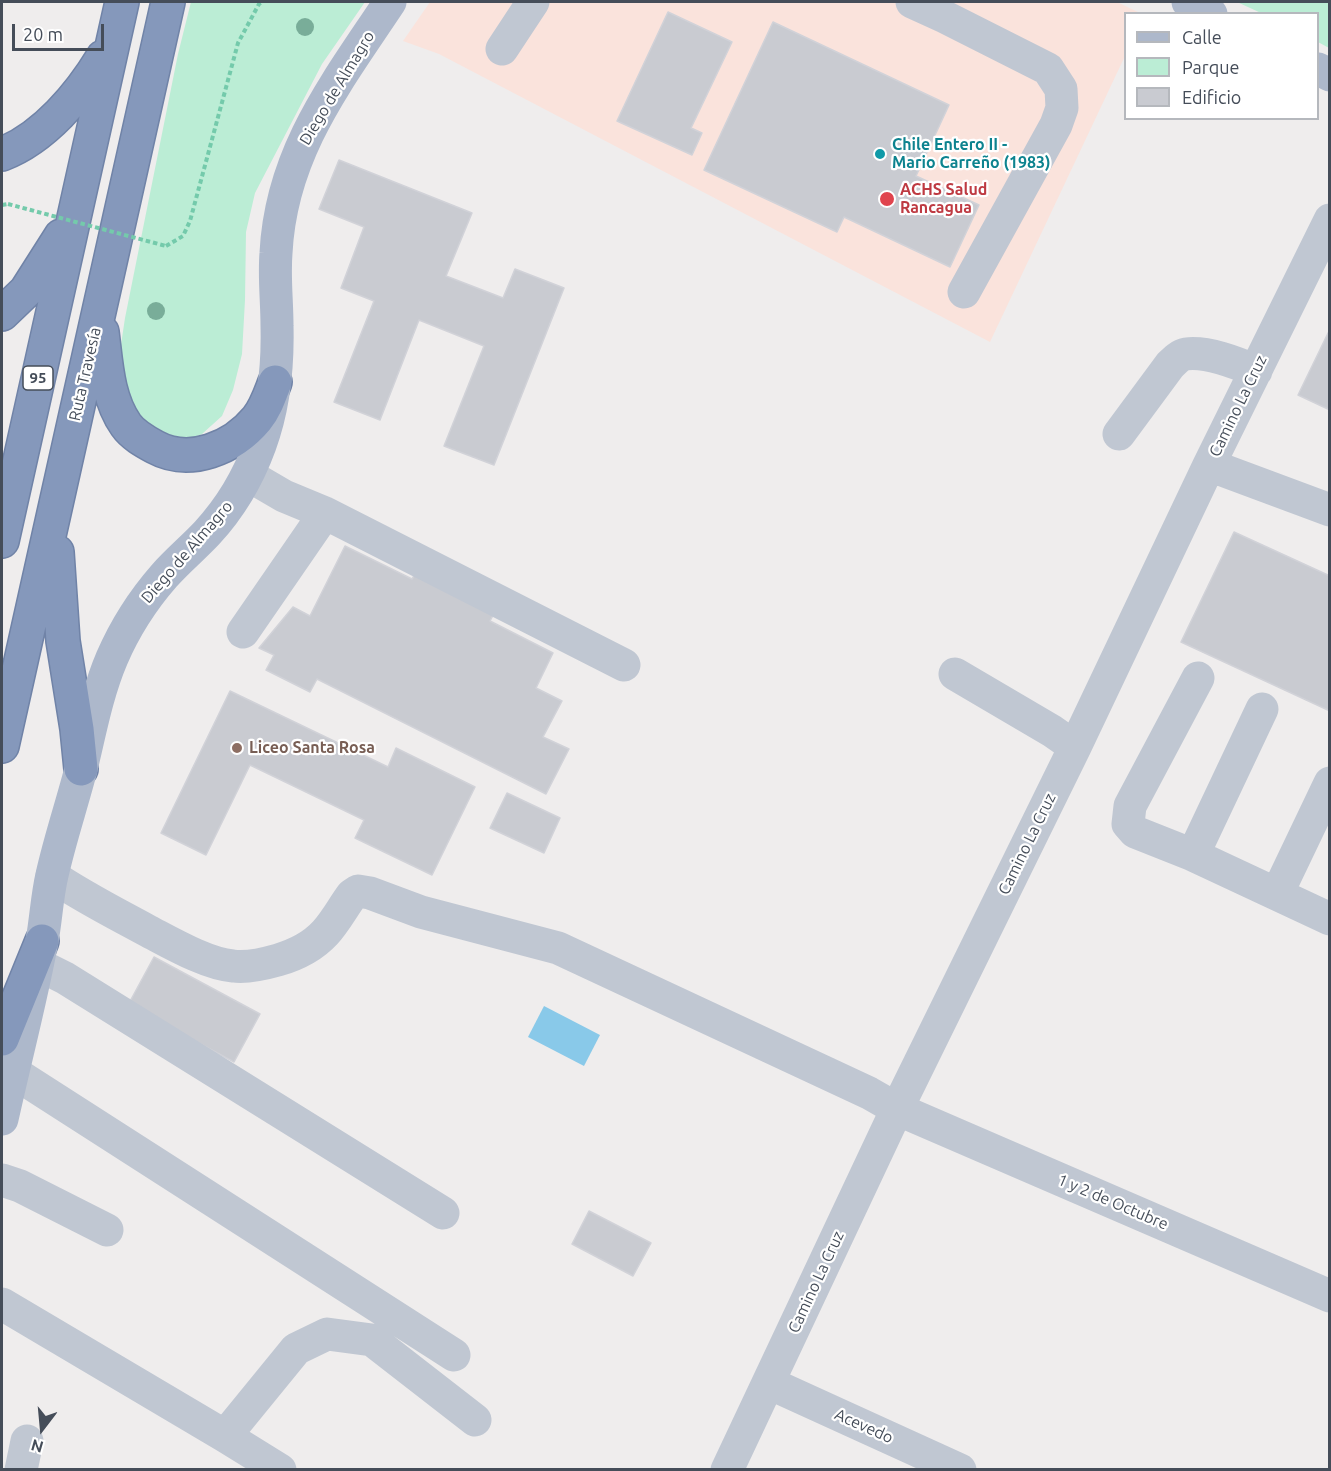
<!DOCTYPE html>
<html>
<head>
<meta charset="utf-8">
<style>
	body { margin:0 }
	#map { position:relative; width:1331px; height:1471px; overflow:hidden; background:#efeded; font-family:Ubuntu,sans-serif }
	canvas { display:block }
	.frame { position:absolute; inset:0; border:3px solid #454d59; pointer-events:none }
	.legend { position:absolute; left:1124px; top:12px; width:195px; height:108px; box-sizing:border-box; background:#fff; border:2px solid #b5b8bd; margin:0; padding:8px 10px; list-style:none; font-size:18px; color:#454d59 }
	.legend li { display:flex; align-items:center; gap:12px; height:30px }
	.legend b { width:30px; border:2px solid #b5b8bd }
	.north { position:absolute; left:12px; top:1399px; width:60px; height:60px; -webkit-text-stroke:4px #fff; paint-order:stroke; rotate:196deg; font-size:16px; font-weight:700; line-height:24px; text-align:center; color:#454d59 }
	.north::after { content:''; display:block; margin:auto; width:21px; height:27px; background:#454d59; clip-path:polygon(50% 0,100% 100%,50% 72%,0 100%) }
	.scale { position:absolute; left:12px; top:24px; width:92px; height:27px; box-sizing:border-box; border:3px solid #454d59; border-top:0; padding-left:8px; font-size:18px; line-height:21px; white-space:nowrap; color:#454d59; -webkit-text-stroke:4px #fff; paint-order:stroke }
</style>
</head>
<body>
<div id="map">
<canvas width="1331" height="1471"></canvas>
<div class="frame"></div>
<ul class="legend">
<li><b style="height:8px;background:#adb8cb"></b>Calle</li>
<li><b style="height:16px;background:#bbedd5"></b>Parque</li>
<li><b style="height:16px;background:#c9cbd1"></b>Edificio</li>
</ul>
<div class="north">N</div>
<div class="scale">20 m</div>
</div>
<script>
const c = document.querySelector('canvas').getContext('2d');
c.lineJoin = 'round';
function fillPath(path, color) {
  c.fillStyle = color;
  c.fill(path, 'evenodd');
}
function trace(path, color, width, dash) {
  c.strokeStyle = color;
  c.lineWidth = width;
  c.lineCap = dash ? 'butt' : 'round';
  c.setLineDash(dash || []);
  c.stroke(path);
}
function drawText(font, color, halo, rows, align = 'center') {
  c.font = font + ' Ubuntu,sans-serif';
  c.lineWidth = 4.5;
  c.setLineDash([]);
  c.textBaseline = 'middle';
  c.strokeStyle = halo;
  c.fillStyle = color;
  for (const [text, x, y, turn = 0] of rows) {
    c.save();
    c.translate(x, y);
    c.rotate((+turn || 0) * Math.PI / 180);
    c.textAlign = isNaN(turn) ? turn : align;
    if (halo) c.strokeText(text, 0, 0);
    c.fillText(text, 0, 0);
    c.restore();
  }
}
fillPath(new Path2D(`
	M430 2H1117L1140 13 1126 14 1125 56 990 342 439 54 403 41Z`), '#fae3dc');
fillPath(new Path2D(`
	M191 2H365L322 64 255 193 246 232 245 300 242 354 233 390 222 416 202 434 186 441 144 432 120 391 119 358 125 318 178 54Z
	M1237 2H1329V48L1318 42V14L1261 13Z`), '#bbedd5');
fillPath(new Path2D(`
	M544 1006 600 1035 584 1066 528 1037Z`), '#89c9e9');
const building = new Path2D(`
	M668 12 732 42 691 128 702 133 692 155 617 121Z
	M773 22 949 105 916 176 979 205 950 267 844 217 837 232 704 170Z
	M339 160 472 213 446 276 503 298 515 269 564 288 494 465 444 446 484 346 419 320 380 420 334 402 374 301 341 288 364 227 319 209Z
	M1330 329V410L1298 395Z
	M1234 532 1330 576V711L1181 642Z
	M345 546 412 579 417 571 496 610 490 621 553 653 536 688 562 701 543 737 569 749 546 794 317 679 310 692 266 670 274 655 259 648 293 607 310 616Z
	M230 691 388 767 396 748 475 787 432 875 355 838 364 820 250 765 206 855 161 833Z
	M507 793 560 818 544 853 490 828Z
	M154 957 260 1014 234 1062 128 1005Z
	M589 1211 651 1243 633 1276 572 1244Z`);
fillPath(building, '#c9cbd1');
trace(building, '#d1d2d8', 1.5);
const highway = new Path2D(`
	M2 154C44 138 80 95 103 57
	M2 314 26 291 61 236
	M102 332C106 363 107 398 126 425 133 435 144 441 155 447 190 466 233 448 257 419 266 408 270 395 275 382
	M2 541 122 2
	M57 552 63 641 77 729 81 769
	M2 746 168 2
	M2 1039 42 941`);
trace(highway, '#7083a7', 36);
trace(new Path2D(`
	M2 205 8 204
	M166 246 183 236 190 221 238 43 259 4 263 2`), '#74caab', 4, [4.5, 3]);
trace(new Path2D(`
	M912 2 945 17 1048 69 1061 89 1062 108 1056 125 964 292
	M502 49 533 2
	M1119 434 1170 365C1175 360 1180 355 1186 354 1207 351 1237 363 1256 371
	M1209 465 1330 510
	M248 475 284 496 325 513 624 665
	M243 632 325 513
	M955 674 1052 731 1075 747
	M1198 678 1130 806 1128 824 1135 832 1193 855 1330 919
	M1193 855 1262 709
	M52 876C83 897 115 913 148 931 171 943 207 964 233 966 248 968 264 964 278 960 295 955 313 946 325 933 336 921 343 907 352 895L358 891 370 893 421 912 558 948 869 1093 897 1109 1330 1296
	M1277 894 1330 783
	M37 964 65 978 443 1213
	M13 1072 454 1355
	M2 1180 20 1186 107 1230
	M2 1304 225 1436 280 1470
	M769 1383 960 1470
	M225 1436 296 1349 327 1334 372 1340 475 1420
	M21 1470 27 1441
	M727 1470 897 1109 1075 747 1209 465 1330 220`), '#c0c7d2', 33);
trace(new Path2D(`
	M1188 2 1211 14
	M1318 69 1330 75
	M2 1119C15 1060 31 1000 42 941 46 919 47 896 52 875 60 839 72 804 81 769 90 732 97 693 112 658 125 628 143 600 164 576 177 561 193 548 207 533 231 507 248 478 260 445 274 407 278 366 277 326 277 301 274 277 276 253 281 152 337 82 390 2`), '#adb8cb', 33);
trace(highway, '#8598bb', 33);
trace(new Path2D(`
	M8 204 166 246`), '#74caab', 4, [4.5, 3]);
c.fillStyle = '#79ad99';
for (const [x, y] of [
	[305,27],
	[156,311]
]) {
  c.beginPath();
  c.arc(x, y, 9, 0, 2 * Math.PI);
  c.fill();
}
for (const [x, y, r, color] of [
	[880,154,6,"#0f9aa8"],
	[887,199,8,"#e0444e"],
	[237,748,6,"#8d6e63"]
]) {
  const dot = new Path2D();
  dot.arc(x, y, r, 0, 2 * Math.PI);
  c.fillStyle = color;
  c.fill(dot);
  trace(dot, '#fff', 2);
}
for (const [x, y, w] of [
	[38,378,30]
]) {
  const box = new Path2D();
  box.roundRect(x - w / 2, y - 12, w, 24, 4.5);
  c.fillStyle = '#fff';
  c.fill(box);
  trace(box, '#454d59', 1.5);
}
drawText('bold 15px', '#454d59', null, [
	["95",38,378]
]);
drawText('16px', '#454d59', '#fff', [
	["Diego de Almagro",337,88,-59],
	["Ruta Travesía",85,374,-77],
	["Camino La Cruz",1238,406,-64],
	["Diego de Almagro",187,552,-49],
	["Camino La Cruz",1027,844,-64],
	["1 y 2 de Octubre",1113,1202,23],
	["Camino La Cruz",816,1282,-65],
	["Acevedo",864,1426,24]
]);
drawText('bold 16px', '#0d838f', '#fff', [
	["Chile Entero II -",892,145],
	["Mario Carreño (1983)",892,163]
], 'left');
drawText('bold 16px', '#be3a42', '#fff', [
	["ACHS Salud",900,190],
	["Rancagua",900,208]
], 'left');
drawText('bold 16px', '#785e54', '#fff', [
	["Liceo Santa Rosa",249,748]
], 'left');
</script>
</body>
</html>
